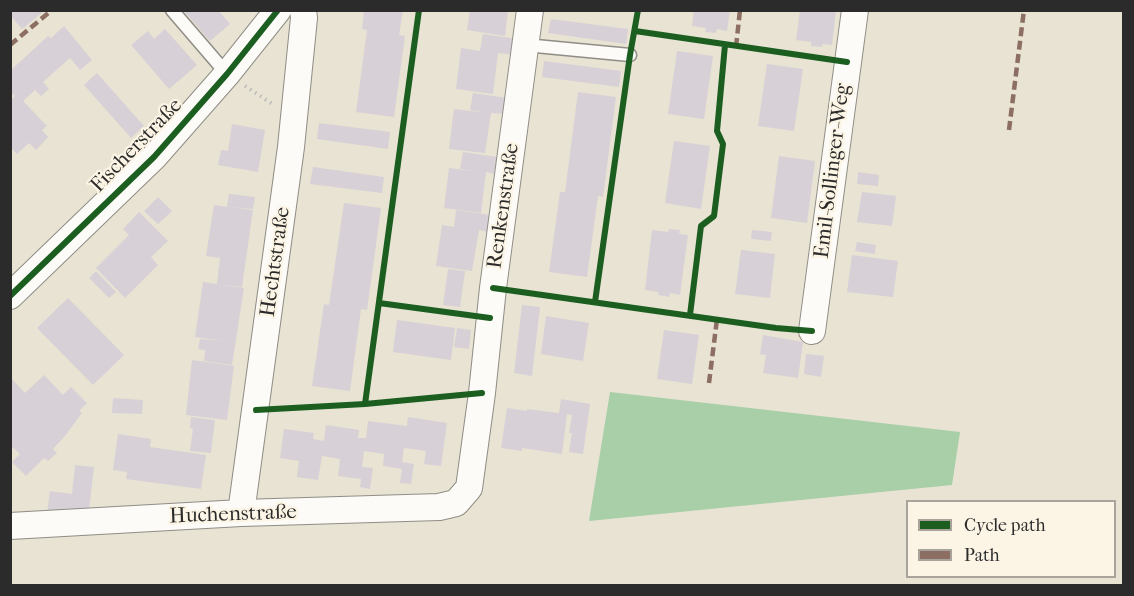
<!DOCTYPE html>
<html>
<head>
<meta charset="utf-8">
<style>
	body { margin:0 }
	#map { position:relative; width:1134px; height:596px; overflow:hidden; background:#e8e3d3; font-family:"IM FELL French Canon",serif }
	canvas { display:block }
	.frame { position:absolute; inset:0; border:12px solid #2b2b2b; pointer-events:none }
	.legend { position:absolute; left:906px; top:500px; width:210px; height:78px; box-sizing:border-box; background:#fcf5e5; border:2px solid #a8a49b; margin:0; padding:8px 10px; list-style:none; font-size:18px; color:#2b2b2b }
	.legend li { display:flex; align-items:center; gap:12px; height:30px }
	.legend b { width:30px; border:2px solid #a8a49b }
</style>
</head>
<body>
<div id="map">
<canvas width="1134" height="596"></canvas>
<div class="frame"></div>
<ul class="legend">
<li><b style="height:8px;background:#1b5e20"></b>Cycle path</li>
<li><b style="height:8px;background:#8d6e63"></b>Path</li>
</ul>
</div>
<script>
const c = document.querySelector('canvas').getContext('2d');
c.lineJoin = 'round';
function fillPath(path, color) {
  c.fillStyle = color;
  c.fill(path, 'evenodd');
}
function trace(path, color, width, dash) {
  c.strokeStyle = color;
  c.lineWidth = width;
  c.lineCap = dash ? 'butt' : 'round';
  c.setLineDash(dash || []);
  c.stroke(path);
}
function drawText(font, color, halo, rows, align = 'center') {
  c.font = font + ' "IM FELL French Canon",serif';
  c.lineWidth = 4.5;
  c.setLineDash([]);
  c.textBaseline = 'middle';
  c.strokeStyle = halo;
  c.fillStyle = color;
  for (const [text, x, y, turn = 0] of rows) {
    c.save();
    c.translate(x, y);
    c.rotate((+turn || 0) * Math.PI / 180);
    c.textAlign = isNaN(turn) ? turn : align;
    if (halo) c.strokeText(text, 0, 0);
    c.fillText(text, 0, 0);
    c.restore();
  }
}
fillPath(new Path2D(`
	M610 392 960 432 952 485 589 521Z`), '#a8cfa8');
fillPath(new Path2D(`
	M10 10H45L22 29 10 15Z
	M183 10H218L230 24 210 41Z
	M364 10H403L399 35 405 36 394 117 356 112 367 30 362 29Z
	M470 10H508L505 36 467 30Z
	M694 10H730L727 31 717 29 716 33 705 32 706 28 692 26Z
	M800 10H836L832 45 822 44V47L811 46V42L796 40Z
	M551 19 628 29 626 44 548 33Z
	M64 26 92 60 80 70 70 58 43 82 49 89 41 96 35 90 23 101 47 126 42 130 48 137 36 150 29 143 17 154 10 147V101L15 96 10 92V71L48 36 51 38Z
	M165 29 197 65 169 89 131 45 148 31 154 39Z
	M483 34 517 39 515 55 498 53 493 94 456 89 461 48 480 51Z
	M677 51 713 56 704 119 668 114Z
	M544 61 621 71 619 87 542 77Z
	M767 64 803 69 794 131 758 126Z
	M97 73 144 126 131 138 84 85Z
	M578 92 616 97 603 197 598 196 587 277 549 272 560 192H565Z
	M473 93 507 98 505 114 491 113 485 153 449 149 454 109 488 113 470 110Z
	M319 123 390 132 388 149 317 139Z
	M232 124 265 130 258 172 218 165 221 150 228 151Z
	M674 141 710 146 701 209 665 203Z
	M463 152 497 157 494 174 486 172 481 213 444 208 449 168 479 172 460 169Z
	M779 156 815 161 807 223 771 218Z
	M313 167 384 177 382 193 310 184Z
	M858 172 879 175 878 186 857 184Z
	M862 192 896 196 892 226 857 222Z
	M229 194 255 197 253 209 232 207 253 210 242 287 217 284 220 258 206 256 214 205 227 207Z
	M158 197 172 211 158 224 144 211Z
	M344 203 381 208 367 310 361 309 350 391 312 386 324 304 329 305Z
	M456 210 490 215 488 232 479 230 472 271 436 266 442 225 454 227Z
	M139 212 168 241 151 257 158 265 125 298 96 268 129 235 123 229Z
	M669 229 680 230 679 234 688 235 680 295 670 293 669 297 658 295 659 292 645 290 652 230 668 232Z
	M752 230 772 232 771 241 751 239Z
	M857 242 876 245 875 254 855 251Z
	M741 250 775 254 770 298 735 294Z
	M852 255 898 261 893 297 847 292Z
	M448 269 465 271 460 307 443 305Z
	M96 271 116 292 109 298 89 278Z
	M203 282 244 288 232 365 204 361 205 350 198 349 200 339 224 341 195 337Z
	M68 298 124 355 93 385 37 328Z
	M522 305 540 307 532 376 514 373Z
	M546 316 589 323 583 361 541 354Z
	M397 320 455 328 451 360 393 352Z
	M457 328 471 330 469 349 454 347Z
	M664 330 699 335 692 384 657 379Z
	M763 335 803 342 798 378 763 373 766 355 760 354Z
	M806 354 824 356 821 377 804 374Z
	M192 360 234 366 227 420 186 415Z
	M44 375 63 395 71 387 87 403 79 411 82 413 65 436 53 449 57 453 48 461 44 458 26 476 12 462 20 454 10 445V377L25 393Z
	M113 398 143 400 142 414 112 413Z
	M561 399 590 404 583 454 569 452 572 433H569L572 415 567 414 562 454 522 448V451L501 448 507 408 527 411V409L559 413Z
	M191 417 215 420 211 453 190 451 193 429 190 428Z
	M408 417 447 423 441 466 424 464 426 451 404 448 402 462 414 464 411 484 400 483 402 469 383 466 384 454 364 451 362 467 373 468 370 489 360 487 361 479 338 476 340 459 322 456 318 480 297 477 299 461 280 458 284 429 314 433 313 439 324 441 326 425 359 430 358 438H366L368 421 407 426Z
	M118 434 151 439 150 447 206 455 201 489 126 479 127 472 113 470Z
	M75 465 94 467 89 510 47 513 50 491 72 494Z`), '#d7d0d6');
const lane = new Path2D(`
	M172 10 227 74
	M525 45 630 55`);
const street = new Path2D(`
	M10 296 154 157 227 74 278 10
	M812 331 855 10
	M241 513 291 147 304 18 303 10
	M10 526 241 513 439 507 456 503 469 488 482 393 493 288 530 10`);
trace(lane, '#8f8d85', 15);
trace(street, '#8f8d85', 28);
trace(new Path2D(`
	M245 86 274 105`), '#bdbcba', 4, [1.5, 4.5]);
trace(lane, '#fcfbf8', 12);
trace(street, '#fcfbf8', 26);
trace(new Path2D(`
	M10 45 52 10
	M736 47 740 10
	M1009 130 1024 10
	M709 383 717 319`), '#8d6e63', 4.5, [9, 4.5]);
trace(new Path2D(`
	M635 31 847 62
	M493 288 776 328 812 331
	M10 296 154 157 227 74 278 10
	M595 302 630 55 638 10
	M379 303 490 318
	M690 315 701 226 714 216 723 144 717 131 725 45
	M365 404 419 10
	M256 410 365 404 482 393`), '#1b5e20', 6);
drawText('21px', '#2b2b2b', '#fcf5e5', [
	["Fischerstraße",137,146,-46],
	["Emil-Sollinger-Weg",833,171,-83],
	["Renkenstraße",504,206,-82],
	["Hechtstraße",276,262,-82],
	["Huchenstraße",233,515,-2]
]);
</script>
</body>
</html>
